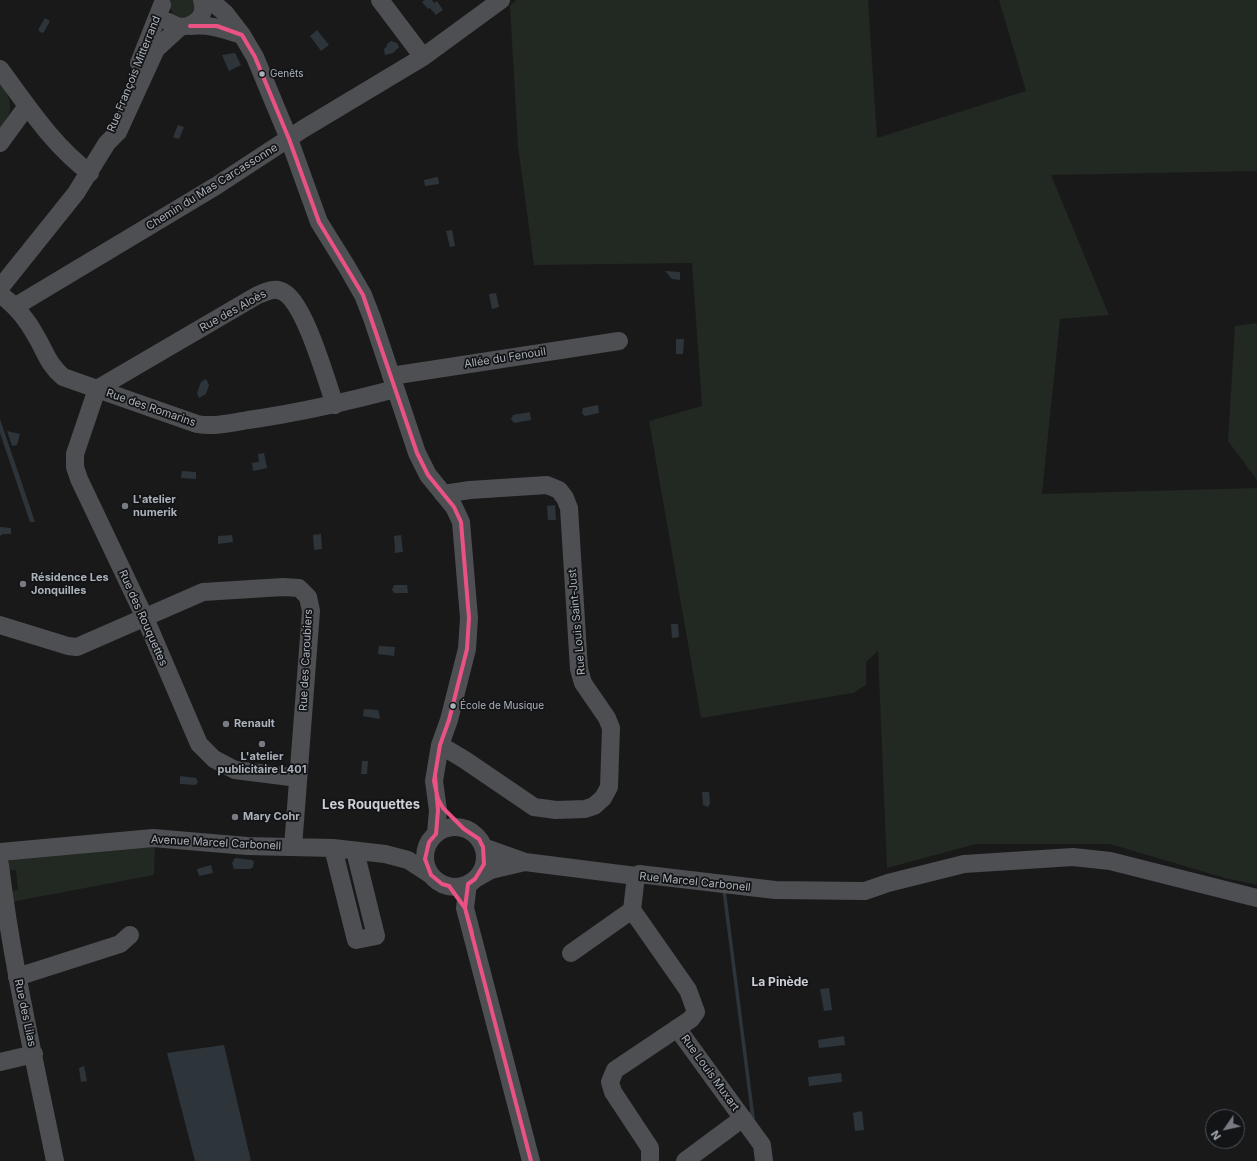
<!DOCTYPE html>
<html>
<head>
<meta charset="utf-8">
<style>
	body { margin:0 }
	#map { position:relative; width:1257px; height:1161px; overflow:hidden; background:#19191a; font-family:Inter,sans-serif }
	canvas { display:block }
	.north { position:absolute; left:1205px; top:1109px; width:40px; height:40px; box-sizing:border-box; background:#131416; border:1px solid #505358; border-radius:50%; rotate:236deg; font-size:11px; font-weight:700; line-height:16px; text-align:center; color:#abb1ba }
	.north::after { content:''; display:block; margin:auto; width:14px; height:18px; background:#787c82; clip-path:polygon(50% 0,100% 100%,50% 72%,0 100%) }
</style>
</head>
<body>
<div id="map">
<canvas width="1257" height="1161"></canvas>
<div class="north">N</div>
</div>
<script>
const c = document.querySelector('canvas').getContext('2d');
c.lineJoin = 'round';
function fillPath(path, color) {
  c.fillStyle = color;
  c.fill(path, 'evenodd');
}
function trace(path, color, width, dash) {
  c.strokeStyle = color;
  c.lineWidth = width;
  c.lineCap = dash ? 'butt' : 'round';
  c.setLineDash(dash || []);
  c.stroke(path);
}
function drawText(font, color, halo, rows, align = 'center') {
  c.font = font + ' Inter,sans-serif';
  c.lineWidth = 3.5;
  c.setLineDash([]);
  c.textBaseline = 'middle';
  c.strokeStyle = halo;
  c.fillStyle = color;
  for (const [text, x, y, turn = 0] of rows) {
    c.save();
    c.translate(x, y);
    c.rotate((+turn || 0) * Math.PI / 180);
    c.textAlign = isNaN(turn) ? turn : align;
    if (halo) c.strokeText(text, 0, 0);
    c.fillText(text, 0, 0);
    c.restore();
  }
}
fillPath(new Path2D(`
	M169 0H197L199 6 188 18C176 18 169 13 169 0Z
	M516 0H868L877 138 1026 91 999 0H1257V171L1051 175 1109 315 1060 319 1042 494 1257 488V885L1225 878 1110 844H976L887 868 878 651 866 662V685L853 693 701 718 649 421 702 406 692 263 534 265 518 146 510 6Z
	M0 79C14 105 13 109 0 135Z
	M1257 323V480L1228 441 1235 326Z
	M155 845 154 875 11 902 9 891 18 890 16 870 6 871V857Z`), '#222822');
fillPath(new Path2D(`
	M425 0H432L434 3 437 1 443 10 436 15 430 8 428 9 422 2Z
	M45 18 50 21 44 32 42 33 38 30Z
	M317 30 329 45 321 51 310 36Z
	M391 41 397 43 399 47 393 53 385 55 384 49 387 46V44Z
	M235 53 241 65 229 71 222 55Z
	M178 125 184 127 179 139 173 137Z
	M438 177 439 184 425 186 424 180Z
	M452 230 455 246 450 247 446 231Z
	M665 271 680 272V280L672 279Z
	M496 293 499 307 492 309 489 294Z
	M676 339H684L683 354H676Z
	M206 379 209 385 206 394 199 398 197 393 201 382Z
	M598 405 599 413 585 416 582 413 583 408Z
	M530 412 531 420 514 423 511 419 513 415Z
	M0 419 35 522H30L0 433Z
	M7 431 20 434 17 445 12 446Z
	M264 453 267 468 253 471 252 463 259 462 258 454Z
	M182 471 196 472V479L181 478Z
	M555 505 556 520H548L547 506Z
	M0 527 11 528V534H3L0 536Z
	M321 534 322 549 314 550 313 535Z
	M232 535 233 542 218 544V536Z
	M401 535 403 552 394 553 395 550 394 536Z
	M394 585H407L408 593H394L392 590Z
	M671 624H678L679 637 672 638Z
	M379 646 395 647 394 656 378 654Z
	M364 709 378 710 380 717 379 719 363 716Z
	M362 761H368L367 774H361Z
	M180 776 196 778 198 782 196 785 180 784Z
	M702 792H709L710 803 708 807 703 805Z
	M235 858 252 860 254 862 253 867 250 869H234L232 863Z
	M211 865 213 873 199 876 197 869Z
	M829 988 832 1010 824 1011 820 989Z
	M844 1036 845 1045 819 1048 818 1040Z
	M224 1045 251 1161H195L167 1053Z
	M84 1066 87 1081 81 1082 79 1068Z
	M841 1073 842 1082 809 1086 808 1077Z
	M862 1111 864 1130 855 1131 853 1113Z`), '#2d353b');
trace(new Path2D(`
	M724 890 753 1118`), '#2d353b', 3.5);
trace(new Path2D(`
	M210 0 225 13 242 35 255 57 289 139 319 222 347 267 363 295 372 318 417 453 428 475 454 507 461 522 469 618 467 649 449 720 440 745 434 781 438 810 436 834
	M380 0 423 57
	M169 22C185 34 209 20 202 0
	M190 26C209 24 223 29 242 35
	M139 63 162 5
	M0 69C27 105 53 146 90 173
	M0 143 27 106
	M0 288 76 193 107 143 118 132 156 49 180 27
	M0 294C15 305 27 319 36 336 46 353 48 364 63 377L197 424C214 427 231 423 248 420 298 413 346 402 395 389
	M16 306 216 186 303 129 423 57 501 0
	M391 376 619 341
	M0 625 68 646 77 647 203 592 283 587 299 588 308 597 311 611 293 847
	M440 745 465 760 534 807 556 810 585 809 594 806 603 798 609 787 611 728 607 718 583 683 579 669 569 508 565 498 559 490 547 485 470 490 443 494
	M298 778 235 770 214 759 199 744 145 618 79 479 75 467V454L97 389 256 296C265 292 275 286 285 293 306 307 326 380 335 405
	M425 857a30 30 0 1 1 60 0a30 30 0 1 1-60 0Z
	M483 847 525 862 636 876 639 874 775 890 865 891 888 883 964 864 1073 857 1110 861 1257 898
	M333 848 356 940 376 936 355 851
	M0 852 153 838 247 846 333 848 385 854 408 860 431 875
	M0 865C12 965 35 1062 55 1161
	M636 876 632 910 688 990 696 1012 691 1019 615 1070 610 1082 613 1092 650 1148V1161
	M475 879 491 870 525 862
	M468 884 465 908 531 1161
	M571 953 632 910
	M17 977 120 944 130 935
	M677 1028 762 1145 764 1161
	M0 1062 34 1054
	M685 1161 743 1118`), '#4e4f52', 18);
trace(new Path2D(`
	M190 26H217L242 35 255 57 289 139 319 222 363 295 417 453 428 475 454 507 461 522 469 618 467 649 449 720 440 745 434 781 438 799 443 808 464 829 479 839 483 847 484 864 475 879 468 884 465 908 531 1161
	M435 776 438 810 436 834 429 842 425 859 431 875 442 884 449 886 465 908 472 933`), '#ea5284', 4);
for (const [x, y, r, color] of [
	[262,74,3.5,"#abb1ba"],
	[125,506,4,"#787c82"],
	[23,584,4,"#787c82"],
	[453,706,3.5,"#abb1ba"],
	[226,724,4,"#787c82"],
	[262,744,4,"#787c82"],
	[235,817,4,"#787c82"]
]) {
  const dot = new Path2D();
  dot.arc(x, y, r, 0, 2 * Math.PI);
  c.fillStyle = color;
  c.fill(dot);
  trace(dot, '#131416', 1.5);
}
drawText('10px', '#abb1ba', '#131416', [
	["Genêts",270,74],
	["École de Musique",460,706]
], 'left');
drawText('11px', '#abb1ba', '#131416', [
	["Rue François Mitterrand",134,74,-68],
	["Chemin du Mas Carcassonne",212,187,-32],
	["Rue des Aloès",233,311,-29],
	["Allée du Fenouil",505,358,-9],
	["Rue des Romarins",151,408,19],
	["Rue des Rouquettes",143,618,66],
	["Rue Louis Saint-Just",577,622,-95],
	["Rue des Caroubiers",306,660,-87],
	["Avenue Marcel Carbonell",216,843,3],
	["Rue Marcel Carbonell",695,882,6],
	["Rue des Lilas",25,1013,78],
	["Rue Louis Muxart",710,1073,54]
]);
drawText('bold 11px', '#abb1ba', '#131416', [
	["L'atelier",133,500],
	["numerik",133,513],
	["Résidence Les",31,578],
	["Jonquilles",31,591],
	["Renault",234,724],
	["L'atelier",262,757,"center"],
	["publicitaire L401",262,770,"center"],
	["Mary Cohr",243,817]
], 'left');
drawText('bold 12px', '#cccfd6', '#131416', [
	["La Pinède",780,982]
]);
drawText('bold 13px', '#cccfd6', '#131416', [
	["Les Rouquettes",371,805]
]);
</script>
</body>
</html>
